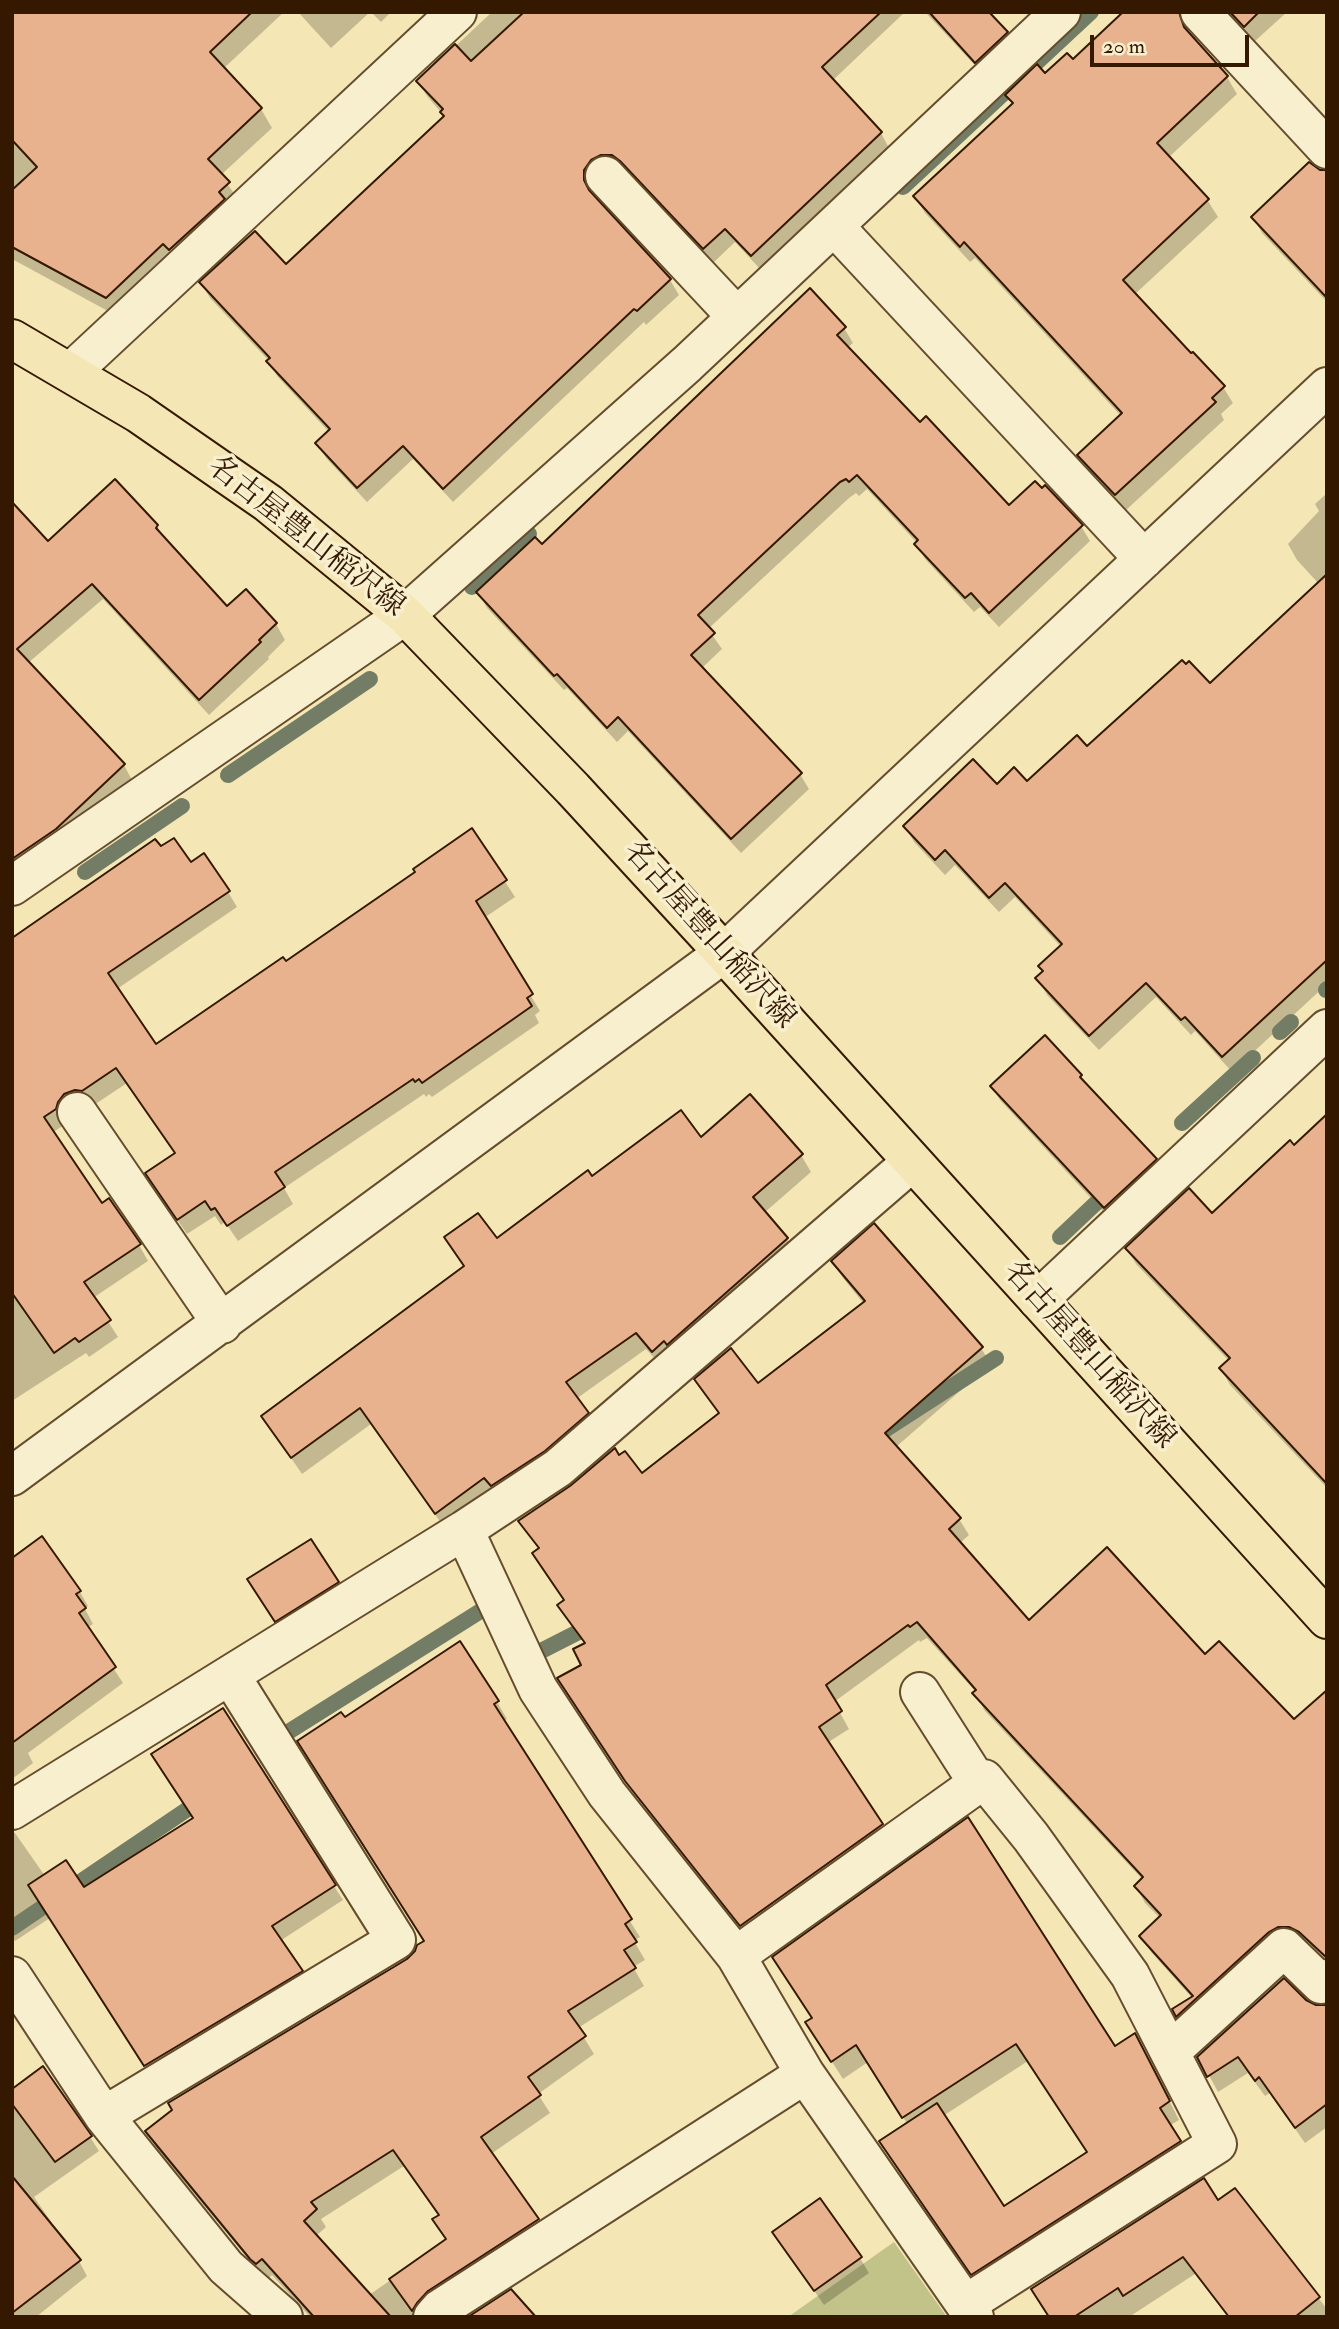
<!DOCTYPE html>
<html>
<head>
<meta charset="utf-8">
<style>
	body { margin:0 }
	#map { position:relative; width:1339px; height:2329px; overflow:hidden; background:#f5e7b5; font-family:"IM FELL Double Pica",serif }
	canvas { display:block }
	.frame { position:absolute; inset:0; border:14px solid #341800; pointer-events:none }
	.scale { position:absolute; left:1090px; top:35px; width:159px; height:32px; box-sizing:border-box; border:4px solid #341800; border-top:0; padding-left:9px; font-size:21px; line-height:24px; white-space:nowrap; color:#341800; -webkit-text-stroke:5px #f8efcf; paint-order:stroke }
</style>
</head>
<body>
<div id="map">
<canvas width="1339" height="2329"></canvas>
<div class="frame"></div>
<div class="scale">20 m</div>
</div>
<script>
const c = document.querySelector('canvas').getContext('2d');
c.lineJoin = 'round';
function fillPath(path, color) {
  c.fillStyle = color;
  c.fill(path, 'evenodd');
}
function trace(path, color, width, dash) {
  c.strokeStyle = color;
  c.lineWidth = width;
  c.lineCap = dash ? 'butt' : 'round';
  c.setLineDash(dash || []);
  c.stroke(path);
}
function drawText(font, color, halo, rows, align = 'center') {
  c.font = font + ' "IM FELL Double Pica","Noto Serif JP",serif';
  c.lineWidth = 7;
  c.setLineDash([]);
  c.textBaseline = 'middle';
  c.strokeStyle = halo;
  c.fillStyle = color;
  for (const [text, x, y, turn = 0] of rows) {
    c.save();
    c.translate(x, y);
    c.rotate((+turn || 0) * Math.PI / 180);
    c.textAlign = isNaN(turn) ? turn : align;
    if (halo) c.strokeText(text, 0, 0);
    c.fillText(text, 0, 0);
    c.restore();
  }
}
fillPath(new Path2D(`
	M894 2242 947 2317H788Z`), '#c2c389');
fillPath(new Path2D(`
	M12 12H284L223 69 261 109 272 128 221 175 240 202 117 316 12 259Z
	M298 12H370L331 48Z
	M371 12H391L381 22Z
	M492 12H905L832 81 881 133 889 148 760 269 735 242 713 263 631 175 622 170 592 186 591 196 670 280 679 295 646 325 644 322 453 502 413 459 367 502 326 458 317 443 329 432 277 376 269 361 210 298 201 283 286 267 445 117 427 96 418 81Z
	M925 12H987L1006 33 1015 48 985 76Z
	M1126 12H1195L1188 24V33L1227 77 1237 94 1168 158 1208 201 1218 217 1134 295 1223 387 1233 403 1221 414 1224 420 1125 511 1089 472 1079 455 1121 416 975 258 970 262 925 213 915 197 1013 105 1007 95 1073 62Z
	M1225 12H1287L1254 42Z
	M1327 180V302L1262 233 1253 217Z
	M844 328 853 343 847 348 920 424 1009 508 1081 526 1090 541 999 627 980 607 974 612 925 559 917 543 867 489 859 496 856 493 849 498 708 629 722 649 702 668 800 774 809 789 741 853 628 731 617 742 567 688 564 690 487 608 478 592Z
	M1327 493V984L1232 1072 1195 1031 1191 1035 1156 997 1099 1050 1047 995 1038 979 1061 947 1015 897 999 912 955 865 945 875 914 842 905 826 997 787 1027 784 1087 748 1210 686 1319 584 1297 560 1288 544 1319 511 1315 504Z
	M12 504 48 543 157 526 165 540 227 608 276 624 285 640 268 657 269 659 209 715 103 599 28 663 124 765 133 782 12 882Z
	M472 831 515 897 484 918 540 1011 535 1015 539 1023 432 1097 429 1094 426 1097 424 1094 284 1188 293 1204 238 1241 225 1222 221 1225 215 1216 187 1234 157 1190 176 1155 127 1083 52 1133 102 1206 139 1245 148 1261 93 1298 118 1337 89 1357 86 1353 12 1401V949L160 849 190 864 228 892 237 907 117 989 155 1047 286 964 417 873Z
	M1080 1076 1086 1086 1155 1160 1163 1173 1112 1221 1000 1100 992 1087Z
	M1327 1117V1488L1230 1385 1221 1369 1229 1361 1136 1264 1127 1249 1212 1216Z
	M700 1139 801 1155 811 1172 764 1213 787 1239 796 1256 663 1368 646 1349 576 1399 597 1431 446 1530 371 1424 302 1474 263 1417 465 1267 446 1238 496 1240 592 1178Z
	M833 1261 981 1348 991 1364 896 1447 959 1519 969 1535 959 1544 1029 1622 1205 1657 1294 1722 1327 1729V1964L1310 1948 1187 2032 1175 2010 1193 1999 1151 1952 1141 1936 1160 1918 1145 1903 1136 1886 1143 1880 984 1710 976 1692 927 1638 920 1642 919 1640 834 1702 849 1729 827 1743 890 1842 751 1941 636 1798 569 1695 583 1666 586 1644 559 1606 565 1601 544 1570 539 1550 520 1521 619 1457 641 1475 720 1414 696 1380 758 1385 864 1304 843 1278Z
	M12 1560 80 1592 88 1606 85 1609 93 1624 87 1628 123 1683 28 1753 33 1763 12 1779Z
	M337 1583 346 1598 285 1636 259 1595Z
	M497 1702 507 1719 503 1722 640 1937 634 1941 645 1960 633 1967 644 1986 578 2028 594 2054 538 2094 550 2113 491 2154 548 2237 430 2317H310L272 2275 267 2280 262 2276 157 2149 147 2132 408 1960 425 1942 344 1720ZM404 2166 439 2217 434 2220 447 2241 369 2295 316 2236 326 2227 321 2219Z
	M12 1832 15 1833 45 1876 84 1890 334 1886 343 1900 280 1941 310 1986 154 2080 50 1918 15 1941 12 1936Z
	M1305 2001 1315 2007H1327V2127L1305 2143 1270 2093 1265 2096 1248 2073 1218 2092 1199 2057Z
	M807 2023 1114 2048 1145 2053 1179 2120 1169 2126 1190 2160 983 2292 892 2160 908 2125 868 2062 843 2079ZM1028 2061 1089 2153 1004 2209 943 2116Z
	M12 2091 90 2137 99 2151 34 2197 52 2223 50 2225 79 2261 87 2276 36 2317H12Z
	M1234 2190 1327 2309V2317H1228L1195 2274 1129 2317H1050Z
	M774 2232 860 2258 869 2273 824 2305Z`), '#0003');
trace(new Path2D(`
	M903 187 1091 12
	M472 587 529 534
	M228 775 370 679
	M85 872 182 806
	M1326 990 1327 989
	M1280 1032 1291 1022
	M1182 1123 1253 1058
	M1060 1237 1112 1188
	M880 1433 996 1358
	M543 1650 596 1623
	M285 1734 479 1612
	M12 1928 204 1798`), '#737d65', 16);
const building = new Path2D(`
	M12 12H252L210 52 262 108 208 159 230 182 219 192 225 199 169 250 163 244 106 298 12 247V190L37 167 12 140Z
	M524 12H881L822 67 882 132 751 256 725 229 703 249 620 161 612 155H601L591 160 584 170V180L589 190 671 279 637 311 634 309 443 489 403 446 357 488 315 443 330 429 266 361 270 358 199 282 255 231 286 264 444 116 440 112 443 109 416 81 455 44 471 61Z
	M929 12H989L1008 32 975 63Z
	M1123 12H1179L1184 27 1228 76 1157 143 1209 199 1123 280 1191 353 1193 352 1225 386 1212 398 1216 402 1115 495 1077 455 1122 413 964 242 960 247 913 196 1013 103 1005 95 1037 64 1045 73 1067 53 1073 59Z
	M1230 12H1259L1244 27Z
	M1309 162 1320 170H1327V298L1251 217Z
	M810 288 846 327 837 335 920 422 926 416 1009 505 1035 481 1042 488 1045 485 1083 525 989 613 971 593 965 598 914 544 918 540 857 475 849 482 846 479 840 482 698 615 715 633 691 655 802 773 731 839 618 717 607 728 557 674 554 676 476 592 535 537 542 544Z
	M115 479 158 525 156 528 227 606 246 589 277 623 259 640 261 642 199 700 92 584 17 649 125 764 56 829 12 859V502L48 541Z
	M1327 574V960L1222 1057 1185 1017 1181 1020 1146 983 1089 1036 1035 978 1043 971 1038 966 1062 944 1005 883 989 898 945 850 935 860 903 826 973 759 997 784 1014 767 1027 781 1077 735 1087 746 1182 660 1186 664 1189 661 1210 683Z
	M472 828 507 880 476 901 533 994 527 998 532 1006 422 1083 419 1079 415 1082 413 1079 275 1172 285 1187 227 1226 215 1208 211 1210 205 1201 177 1220 145 1173 175 1153 116 1068 82 1091 75 1090 64 1094 58 1102 56 1109 44 1117 102 1203 109 1198 141 1244 84 1282 111 1320 79 1342 75 1338 54 1353 12 1293V938L155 839 161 846 174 838 191 862 204 853 230 891 108 973 156 1044 283 957 286 961 415 872 413 869Z
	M1045 1035 1082 1075 1080 1077 1157 1159 1104 1208 990 1086Z
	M750 1094 803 1154 753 1197 788 1238 667 1345 664 1341 652 1352 636 1333 566 1382 589 1413 545 1451 491 1486 484 1478 435 1514 360 1408 291 1458 261 1416 464 1266 444 1237 478 1213 497 1238 588 1170 592 1176 681 1110 701 1137Z
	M1327 1114V1484L1219 1368 1230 1358 1125 1248 1189 1188 1212 1213 1290 1140 1294 1145Z
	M874 1223 983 1347 885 1433 961 1518 949 1529 1029 1620 1107 1547 1205 1654 1219 1641 1294 1719 1327 1690V1958L1299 1932 1289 1927H1278L1269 1932 1176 2017 1172 2009 1193 1996 1139 1936 1161 1915 1134 1886 1143 1877 972 1693 976 1690 917 1622 910 1627 908 1625 826 1685 842 1711 819 1727 883 1824 740 1926 625 1781 557 1678 581 1665 573 1649 585 1643 557 1605 564 1600 532 1553 539 1548 518 1521 570 1486 615 1448 619 1455 625 1451 642 1473 719 1413 694 1379 731 1348 758 1383 865 1301 831 1261Z
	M42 1536 81 1591 76 1594 86 1608 79 1613 116 1667 12 1743V1558Z
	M311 1539 339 1582 275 1622 247 1579Z
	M460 1641 499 1701 494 1704 632 1919 625 1924 637 1942 624 1950 636 1968 568 2011 586 2036 528 2077 541 2095 481 2137 539 2219 428 2291 417 2303 412 2311 389 2279 446 2239 432 2219 439 2215 393 2150 311 2202 317 2209 304 2221 391 2317H314L262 2259 256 2264 250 2259 145 2131 172 2110 168 2103 407 1959 415 1951 417 1945 424 1941 297 1741 341 1712 345 1717Z
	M223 1708 336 1885 272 1926 303 1971 144 2066 28 1885 66 1860 84 1887 193 1818 151 1754Z
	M968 1817 1115 2046 1135 2033 1170 2101 1160 2108 1181 2141 971 2275 879 2141 937 2103 1004 2206 1087 2152 1016 2044 902 2118 856 2045 831 2062 805 2022 812 2018 772 1957Z
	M1284 1978 1306 2000 1316 2005H1327V2104L1295 2128 1259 2077 1255 2081 1238 2057 1207 2077 1197 2057Z
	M43 2066 92 2136 55 2162 12 2104V2089Z
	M12 2176 81 2260 12 2313Z
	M1204 2178 1218 2200 1235 2188 1320 2297 1295 2317H1229L1183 2257 1123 2296 1118 2288 1074 2317H1049L1031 2289Z
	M820 2198 862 2257 814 2291 772 2232Z
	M511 2289 536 2317H468Z`);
fillPath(building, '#e8b28e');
trace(building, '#341800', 2);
const minor = new Path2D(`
	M1200 12 1327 149
	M605 176 737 317
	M834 226 1144 559
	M71 372 457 12
	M12 886 405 615 687 364 1061 12
	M77 1112 222 1324
	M1038 1300 1327 1029
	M12 1476 724 953 1327 387
	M464 1530 538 1689 607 1794 736 1956 805 2074 974 2317
	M920 1692 978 1783
	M12 1810 464 1530 558 1468 912 1162
	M736 1956 984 1779 1031 1837 1130 1975 1217 2144 966 2304
	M12 1976 104 2116 226 2267 283 2317
	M1170 2052 1284 1948 1321 1984 1327 1979
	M104 2116 396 1940 230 1675
	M433 2317 440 2309 805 2074`);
const major = new Path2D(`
	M12 339 138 413 268 503 405 615 573 789 724 953 1327 1619`);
trace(minor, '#644c2d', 42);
trace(major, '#341800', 42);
trace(minor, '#f8efcf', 38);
trace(major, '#f5e7b5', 38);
drawText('30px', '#341800', '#f8efcf', [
	["名古屋豊山稲沢線",305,538,38],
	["名古屋豊山稲沢線",708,936,48],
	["名古屋豊山稲沢線",1088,1356,48]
]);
</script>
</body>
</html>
